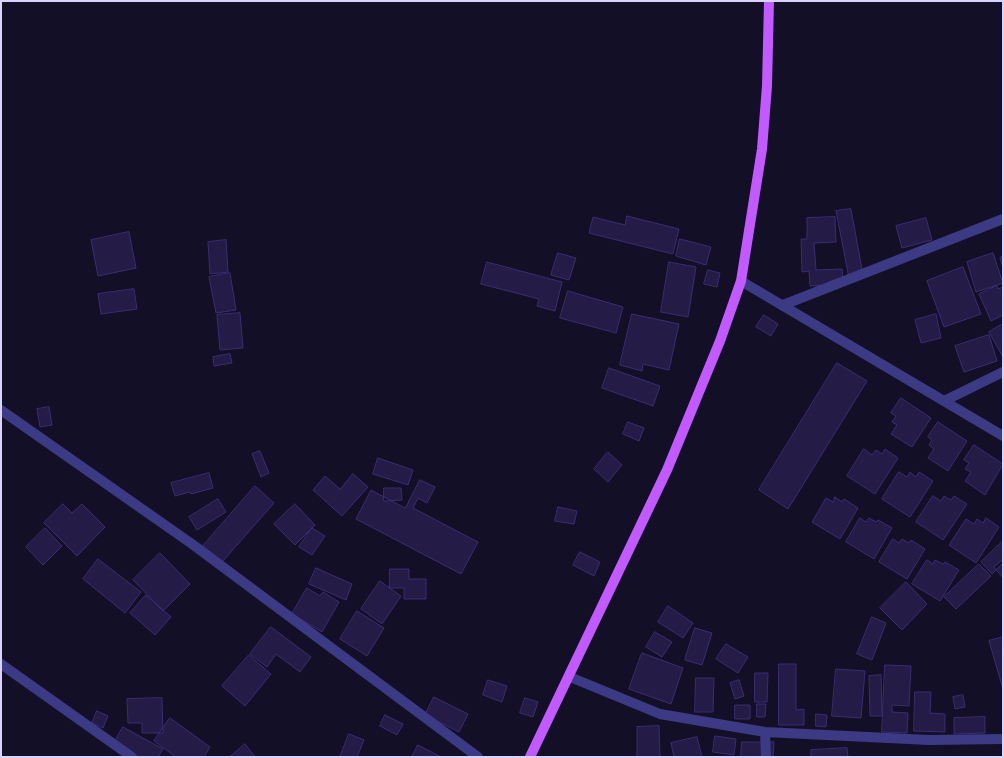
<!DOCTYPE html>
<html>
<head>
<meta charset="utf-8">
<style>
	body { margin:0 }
	#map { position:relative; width:1004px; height:758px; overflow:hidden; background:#130f26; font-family:Helvetica,sans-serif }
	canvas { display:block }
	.frame { position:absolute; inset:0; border:2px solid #d9d4ff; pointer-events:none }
</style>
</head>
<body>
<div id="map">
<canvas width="1004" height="758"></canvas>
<div class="frame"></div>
</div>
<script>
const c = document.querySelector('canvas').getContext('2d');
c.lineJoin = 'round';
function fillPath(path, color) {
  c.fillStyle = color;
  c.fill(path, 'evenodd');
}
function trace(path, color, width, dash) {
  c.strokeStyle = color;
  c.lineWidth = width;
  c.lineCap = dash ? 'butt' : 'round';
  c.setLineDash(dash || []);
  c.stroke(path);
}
const building = new Path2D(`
	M851 209 863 275 849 278 836 211Z
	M627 216 679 229 673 254 589 233 593 217 625 225Z
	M835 217 836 242 814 243 816 270 842 269 843 284 810 286 809 271 802 272 801 239H807V218Z
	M926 218 932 240 902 248 896 226Z
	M129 232 136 268 98 276 91 240Z
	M680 239 711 247 706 265 676 256Z
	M226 240 228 272 210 274 208 242Z
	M558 253 576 258 569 280 551 275Z
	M993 253 1003 283 976 292 967 262Z
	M1003 256V268L1000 258Z
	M487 262 562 282 555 311 537 306 539 299 481 284Z
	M669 262 696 267 688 317 661 312Z
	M963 267 981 314 944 327 927 281Z
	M708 270 720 273 717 287 704 284Z
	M230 273 236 310 216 313 209 277Z
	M997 286 998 289 1003 287V315L991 321 979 294Z
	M134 289 137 309 101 314 98 294Z
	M568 291 623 307 616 333 560 318Z
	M240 313 243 348 220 350 217 315Z
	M632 314 679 324 669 370 643 364 642 371 620 365Z
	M936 314 941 338 921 343 915 320Z
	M764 315 778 324 771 336 756 327Z
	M1003 324V357L989 332Z
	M989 335 997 361 964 372 955 346Z
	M230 354 232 363 214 366 213 357Z
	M837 363 867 381 788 509 759 490Z
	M609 368 660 386 653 406 602 388Z
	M901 398 931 418 912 447 891 434 897 425 892 422 896 416 891 413Z
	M49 407 52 425 40 427 37 409Z
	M628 422 644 428 639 441 623 434Z
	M938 422 967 441 948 471 928 458 934 449 929 445 932 440 928 437Z
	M974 445 1003 464 985 495 965 481 971 472 965 469 969 463 964 460Z
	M864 449 872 455 876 450 882 454 885 449 898 458 875 494 847 476Z
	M260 451 269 473 261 477 252 454Z
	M608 452 622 465 608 482 594 469Z
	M378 458 413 470 408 485 373 474Z
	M899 472 907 477 910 472 916 477 919 472 933 481 910 517 882 499Z
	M209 473 213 488 191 494 190 492 175 496 171 483Z
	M353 474 368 487 342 516 313 490 325 476 340 489Z
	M420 480 435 487 427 503 418 498 413 508 478 542 461 574 356 519 371 490 405 508Z
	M255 486 274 503 222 562 203 546Z
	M384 488H401L402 500 384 501Z
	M933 496 941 501 944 496 951 500 954 496 967 504 943 540 916 522Z
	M835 497 842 502 844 499 858 508 840 539 812 522 826 498 833 502Z
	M218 499 226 512 197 530 189 517Z
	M63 504 72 513 82 504 105 527 77 556 44 523Z
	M295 504 315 525 295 545 274 524Z
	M558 507 577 511 574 524 555 521Z
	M860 518 866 522 869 518 876 522 878 520 892 528 874 559 846 542Z
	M986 518 999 527 976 563 949 545 966 519 974 524 977 519 983 523Z
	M45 528 62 546 43 565 26 547Z
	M312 528 325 536 312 555 299 547Z
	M893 539 899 543 902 539 909 543 911 540 925 549 907 579 879 562Z
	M1003 541V563L992 574 981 562Z
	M580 552 600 562 594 576 573 565Z
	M160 553 190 584 163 611 133 580Z
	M98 559 141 592 125 613 83 579Z
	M927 560 933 564 935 560 943 564 945 562 959 570 940 601 912 584Z
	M1003 560V578L994 567Z
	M979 564 991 576 956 609 944 597Z
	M316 568 352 584 346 600 309 584Z
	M390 569H409V579H426V599H404V588H390Z
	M380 581 401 596 382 624 361 609Z
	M906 582 927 604 902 630 880 608Z
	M307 588 320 596 323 592 339 602 322 632 292 614Z
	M146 595 171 617 155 635 130 613Z
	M668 606 693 623 683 638 658 622Z
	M357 611 384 628 367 656 340 639Z
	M872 617 886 623 872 660 857 654Z
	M271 627 311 657 300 672 276 654 267 667 250 654Z
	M695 628 712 633 702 665 685 660Z
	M655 632 672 642 662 657 646 647Z
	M1003 637V689L989 641Z
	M726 644 748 657 738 673 716 659Z
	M642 653 683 668 671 704 629 689Z
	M249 655 271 674 245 706 222 686Z
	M779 664H796V710L804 709V725H779Z
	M885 665 911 666 909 706 892 705V712L908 713 907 733 882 732Z
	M836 669 865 671 861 718 832 716Z
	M755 673H768L767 702H755Z
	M881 675 882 716H870L869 676Z
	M696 678H714L713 712H695Z
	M488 680 507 686 502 702 483 695Z
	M739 680 744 696 735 699 730 683Z
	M915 692H931L930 713 945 714V732L914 731Z
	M963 695 965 707 955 709 953 697Z
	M434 697 468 714 459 732 425 715Z
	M162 698 163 733H142V723H128L127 699Z
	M525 698 538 702 533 717 520 713Z
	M757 704H766L765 717H757Z
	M735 705H750V719H735Z
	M97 711 108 716 103 728 92 723Z
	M816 714 827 715 826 727 816 726Z
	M385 715 403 724 397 735 380 726Z
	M985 717V733L954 734V718Z
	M170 718 210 747 204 757H176L154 741Z
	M659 726 660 757H637V727Z
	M123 727 163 749 158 757H135L113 745Z
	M349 734 364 740 357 757H340Z
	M715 736 736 739 734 755 713 752Z
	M697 737 702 757H674L671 743Z
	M742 742H774L773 757H741Z
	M245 744 255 757H230Z
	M418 745 441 757H412Z
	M847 748 848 757H811V750Z`);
fillPath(building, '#241b47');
trace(building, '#3b2d73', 1);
trace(new Path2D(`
	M741 281 1003 436
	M783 305 1003 219
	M944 401 1003 372
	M1 410 192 544 478 757
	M1 664 132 757
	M570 677 660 714 765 732 929 740 1003 739
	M765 732 766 757`), '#3d3a85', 10);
trace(new Path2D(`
	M530 757 667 470 720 341 741 281 762 149 767 86 769 1`), '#c25bff', 10);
</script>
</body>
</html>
